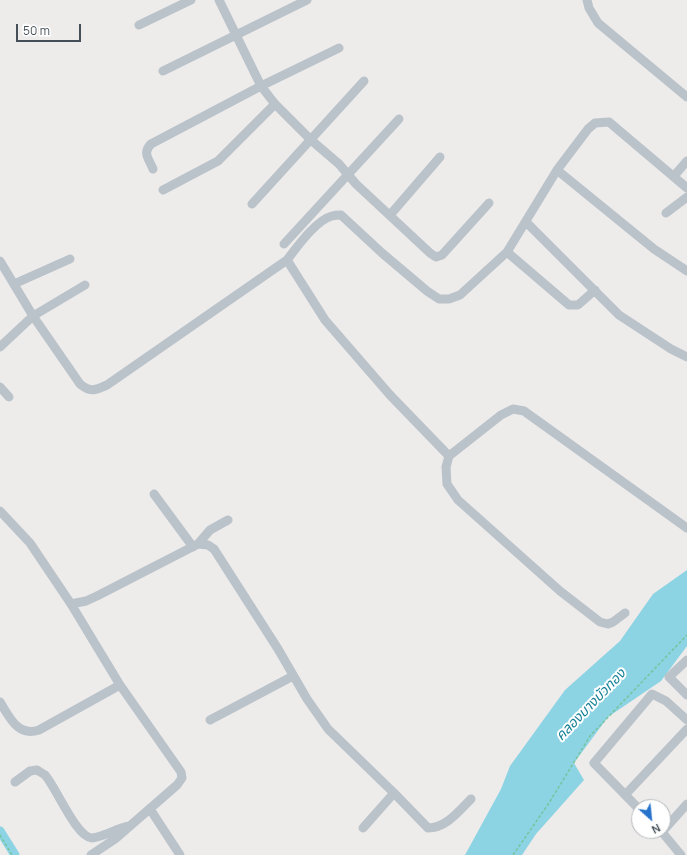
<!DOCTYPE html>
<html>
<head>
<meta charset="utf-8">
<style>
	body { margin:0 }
	#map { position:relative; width:687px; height:855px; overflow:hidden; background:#eeebeb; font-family:Manrope,sans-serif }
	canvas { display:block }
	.north { position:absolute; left:631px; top:799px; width:40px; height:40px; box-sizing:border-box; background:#fff; border:1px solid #b5b9bc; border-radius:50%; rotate:153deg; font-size:11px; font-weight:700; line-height:16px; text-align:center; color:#454f57 }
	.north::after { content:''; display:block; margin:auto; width:14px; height:18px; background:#2773cc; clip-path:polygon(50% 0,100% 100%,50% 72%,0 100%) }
	.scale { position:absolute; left:16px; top:24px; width:65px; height:18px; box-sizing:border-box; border:2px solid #454f57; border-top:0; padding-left:5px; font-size:12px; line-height:14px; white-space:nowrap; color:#454f57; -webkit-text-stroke:3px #fff; paint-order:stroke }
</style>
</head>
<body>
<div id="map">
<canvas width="687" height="855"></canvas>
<div class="north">N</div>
<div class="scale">50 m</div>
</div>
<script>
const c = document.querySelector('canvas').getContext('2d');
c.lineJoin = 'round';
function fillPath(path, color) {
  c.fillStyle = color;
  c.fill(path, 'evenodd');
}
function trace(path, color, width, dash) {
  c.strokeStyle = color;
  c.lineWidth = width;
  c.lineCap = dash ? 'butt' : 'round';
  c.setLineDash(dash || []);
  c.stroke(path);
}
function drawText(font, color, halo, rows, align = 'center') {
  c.font = font + ' Manrope,"Noto Sans Thai",sans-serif';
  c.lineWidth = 4;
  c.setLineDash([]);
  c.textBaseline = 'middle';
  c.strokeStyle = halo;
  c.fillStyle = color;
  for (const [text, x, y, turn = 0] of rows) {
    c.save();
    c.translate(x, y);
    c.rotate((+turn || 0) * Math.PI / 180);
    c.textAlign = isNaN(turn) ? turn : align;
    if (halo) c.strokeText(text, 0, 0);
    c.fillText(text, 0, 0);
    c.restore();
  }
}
fillPath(new Path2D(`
	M687 570V646L661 681 608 717 574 763 584 780 536 834 522 855H465L501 789 510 766 565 690 620 641 653 594Z`), '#8cd3e3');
trace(new Path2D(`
	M0 831 15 855`), '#8cd3e3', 9);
trace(new Path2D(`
	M0 835 12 855
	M513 855 549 803 590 736 687 635`), '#77c49c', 1.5, [3, 2]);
trace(new Path2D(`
	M219 0 261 86 275 104 311 140 339 164 356 184 430 253 436 257 442 255 489 203
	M587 0 589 8 598 23 687 97
	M139 25 191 0
	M163 71 307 0
	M153 169C149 159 142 153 151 144L261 86 339 48
	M557 170 654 249 687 271
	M674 176 687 161
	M163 190 218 161 275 104
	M252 204 364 81
	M666 213 687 197
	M390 215 440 157
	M526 222 619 315 671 349 687 357
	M284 244 399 119
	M507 252 569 305H578L595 290
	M287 260 325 320 390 395 449 456
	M0 261 33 316 80 384C91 393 95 390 107 385L287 260C297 247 316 220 332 216 335 215 338 215 341 215L382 253 427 291 439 299H449L460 295 507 252 557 170 588 129 595 123 609 122 687 188
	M14 284 70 259
	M0 347 33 316 85 285
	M0 387 9 397
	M154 494 193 547
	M0 511 30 543 71 604 120 685 181 772 182 778 177 785 115 839 91 855
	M198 544 210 530 228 520
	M71 604 86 601 97 596 198 544 208 545 214 549 278 649 307 699 328 729 394 793 363 828
	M625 613 613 622 608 624 600 622 560 591 458 500 447 484 446 467 449 456 501 415 513 409 524 411 687 528
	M687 660 669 677 687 695
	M0 702C10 718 18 737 39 730L120 685
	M210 720 293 676
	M15 782 30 771 37 770C40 772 42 773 45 775 56 787 76 837 92 838 101 838 118 828 129 826
	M394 793 428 828C446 828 459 811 471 799
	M625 795 687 729
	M150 809 180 855
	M639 809 594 763 652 694 666 701 687 720
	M681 855 662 832 687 804`), '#bac3ca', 9);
drawText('italic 14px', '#178098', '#fff', [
	["คลองบางบัวทอง",591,705,-46]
]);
</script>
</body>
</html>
